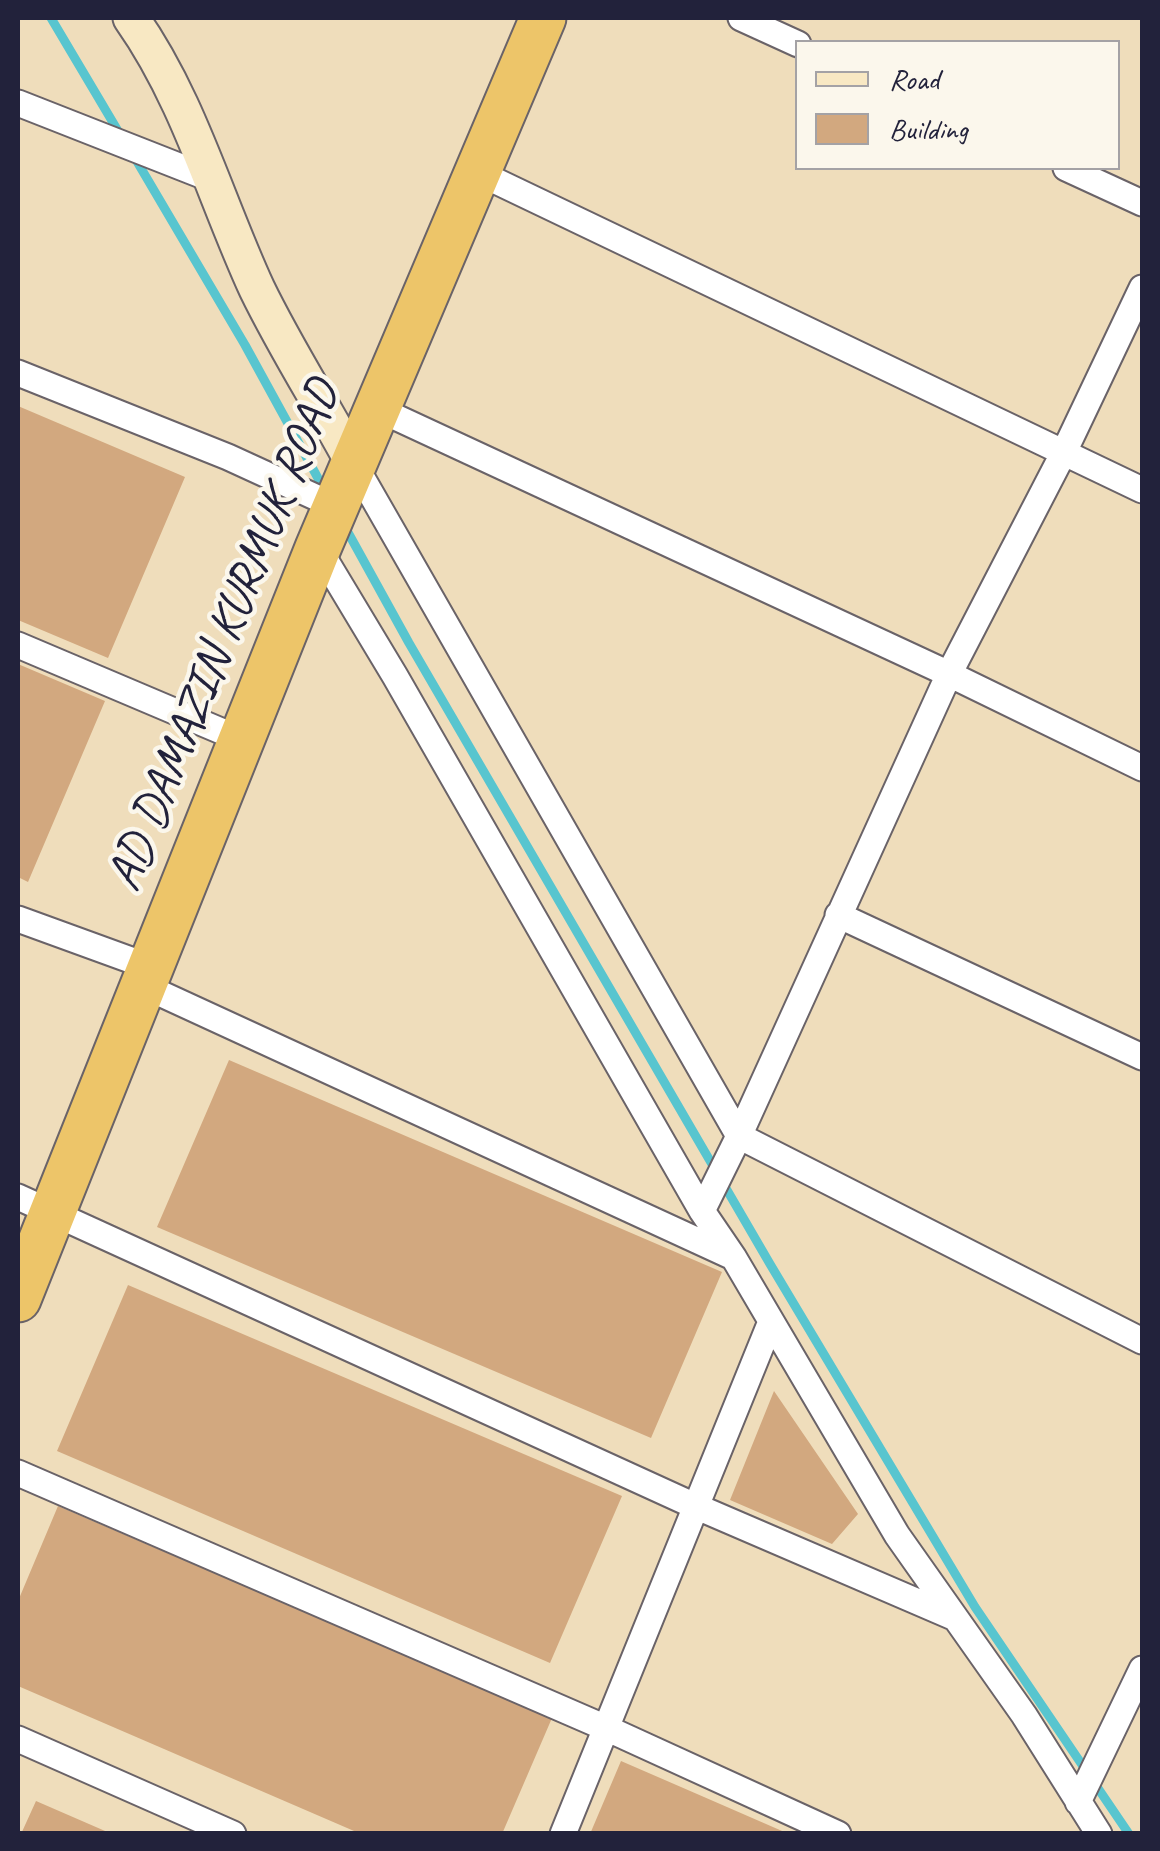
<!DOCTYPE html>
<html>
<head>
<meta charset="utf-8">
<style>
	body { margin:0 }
	#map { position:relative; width:1160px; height:1851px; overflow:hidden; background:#efddbb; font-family:Caveat,sans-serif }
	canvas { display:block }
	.frame { position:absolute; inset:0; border:20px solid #22223b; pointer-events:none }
	.legend { position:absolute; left:795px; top:40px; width:325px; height:130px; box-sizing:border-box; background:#fbf7ec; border:2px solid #a4a2a5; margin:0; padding:12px 18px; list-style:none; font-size:30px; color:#22223b }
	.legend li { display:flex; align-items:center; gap:20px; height:50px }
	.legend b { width:50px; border:2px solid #a4a2a5 }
</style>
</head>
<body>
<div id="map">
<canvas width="1160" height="1851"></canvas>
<div class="frame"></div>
<ul class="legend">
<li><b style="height:12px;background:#f8e8c3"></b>Road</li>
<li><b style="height:28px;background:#d2a87f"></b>Building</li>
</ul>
</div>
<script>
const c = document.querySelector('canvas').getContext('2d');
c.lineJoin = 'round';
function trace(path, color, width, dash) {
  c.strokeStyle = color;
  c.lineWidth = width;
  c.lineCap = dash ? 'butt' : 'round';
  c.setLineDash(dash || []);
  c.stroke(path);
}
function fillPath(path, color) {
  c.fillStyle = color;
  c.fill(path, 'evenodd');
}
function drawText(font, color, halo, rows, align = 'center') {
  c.font = font + ' Caveat,sans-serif';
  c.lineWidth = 9;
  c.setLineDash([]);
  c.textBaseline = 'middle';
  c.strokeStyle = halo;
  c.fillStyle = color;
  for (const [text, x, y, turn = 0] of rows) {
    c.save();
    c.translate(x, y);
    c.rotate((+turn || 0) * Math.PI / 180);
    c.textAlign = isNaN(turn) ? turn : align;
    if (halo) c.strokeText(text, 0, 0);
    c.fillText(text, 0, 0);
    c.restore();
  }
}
trace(new Path2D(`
	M51 18 121 136
	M132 153 245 345 325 491
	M345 527 409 643 770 1264 975 1607 1129 1834`), '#58c5cf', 9);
fillPath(new Path2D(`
	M18 406 185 477 108 658 18 620Z
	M18 664 105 701 28 882 18 877Z
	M229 1060 722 1272 651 1438 157 1227Z
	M128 1285 622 1496 550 1663 57 1451Z
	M774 1391 858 1514 832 1544 730 1500Z
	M58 1506 552 1718 502 1834H361L18 1686V1601Z
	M621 1761 704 1797 789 1834H590Z
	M36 1801 112 1834H21Z`), '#d2a87f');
const street = new Path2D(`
	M741 18 798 44
	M18 103 209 178
	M1066 168 1142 203
	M477 172 1142 490
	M18 373 228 457 337 507
	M376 408 949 674 1142 768
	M354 464 739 1136 1142 1341
	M318 548 395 676 702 1211 734 1258 897 1535 1024 1715 1099 1834
	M18 645 240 739
	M838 915 1142 1057
	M18 919 150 967
	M142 985 733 1257
	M18 1197 695 1506 953 1617
	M702 1211 739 1136 949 674 1064 452 1142 288
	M18 1473 606 1728 838 1834
	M18 1739 233 1834
	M1078 1802 1142 1669
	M563 1834 770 1324`);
const secondary = new Path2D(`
	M131 18C189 100 215 198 257 289 286 349 323 406 354 464`);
const highway = new Path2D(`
	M18 1299 318 548 543 18`);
trace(street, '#6a6368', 29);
trace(secondary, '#6a6368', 39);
trace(highway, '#6a6368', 49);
trace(street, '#fff', 25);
trace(secondary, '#f8e8c3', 35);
trace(highway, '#edc569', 45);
drawText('50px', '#22223b', '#fbf7ec', [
	["AD DAMAZIN KURMUK ROAD",225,636,-68]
]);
</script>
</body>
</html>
